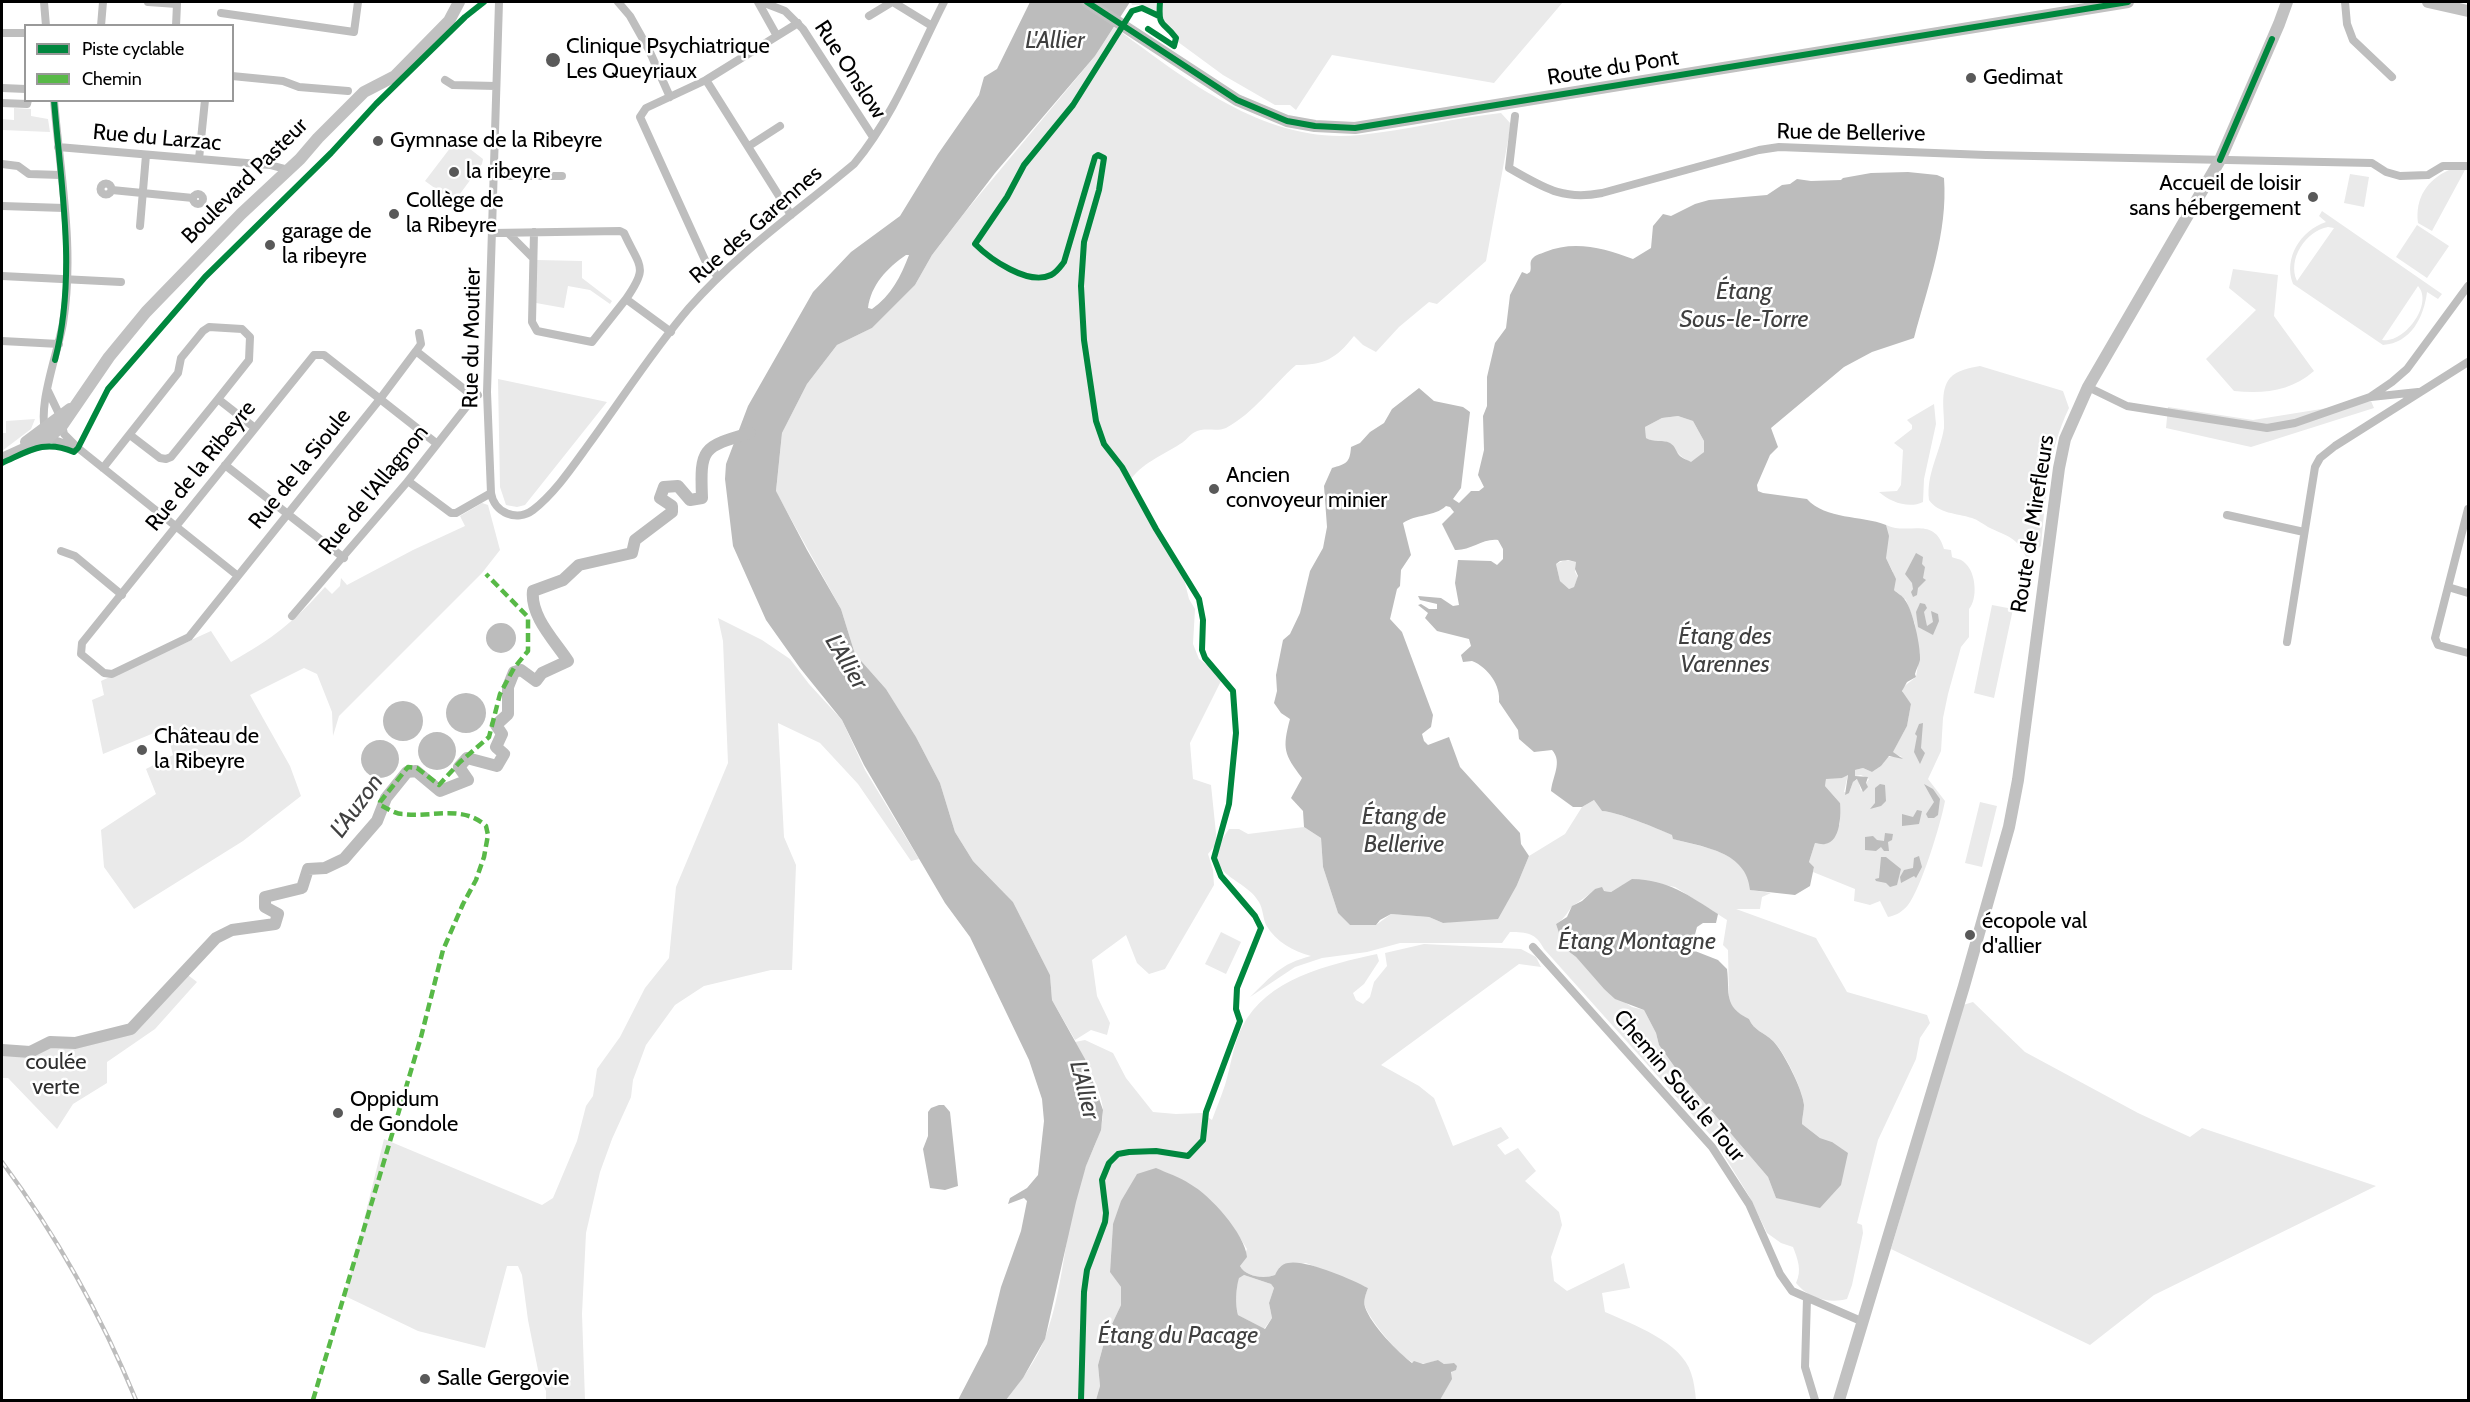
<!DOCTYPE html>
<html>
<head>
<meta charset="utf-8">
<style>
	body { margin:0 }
	#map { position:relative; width:2470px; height:1402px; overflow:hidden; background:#fff; font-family:Cabin,sans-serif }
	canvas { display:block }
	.frame { position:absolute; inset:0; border:3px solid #000; pointer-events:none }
	.legend { position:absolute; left:24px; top:24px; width:210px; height:78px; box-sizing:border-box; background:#fff; border:2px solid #999; margin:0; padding:8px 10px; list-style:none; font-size:18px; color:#000 }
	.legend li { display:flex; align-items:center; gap:12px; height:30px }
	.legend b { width:30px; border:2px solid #999 }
</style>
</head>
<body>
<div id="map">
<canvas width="2470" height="1402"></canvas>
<div class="frame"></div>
<ul class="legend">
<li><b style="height:8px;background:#00873e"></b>Piste cyclable</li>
<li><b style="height:8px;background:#58b947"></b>Chemin</li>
</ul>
</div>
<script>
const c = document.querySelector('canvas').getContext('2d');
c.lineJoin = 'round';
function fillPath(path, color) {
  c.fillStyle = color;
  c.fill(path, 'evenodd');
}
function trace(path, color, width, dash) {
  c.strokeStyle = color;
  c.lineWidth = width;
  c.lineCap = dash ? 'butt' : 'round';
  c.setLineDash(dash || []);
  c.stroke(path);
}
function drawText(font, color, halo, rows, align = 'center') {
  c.font = font + ' Cabin,sans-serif';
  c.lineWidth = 5;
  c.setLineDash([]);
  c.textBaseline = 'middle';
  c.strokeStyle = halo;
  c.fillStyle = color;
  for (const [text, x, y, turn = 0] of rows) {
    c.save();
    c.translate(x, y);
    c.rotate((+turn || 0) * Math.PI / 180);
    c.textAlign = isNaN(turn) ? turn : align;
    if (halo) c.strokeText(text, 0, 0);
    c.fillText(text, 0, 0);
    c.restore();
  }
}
fillPath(new Path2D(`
	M1131 2H1563L1494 83 1332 55 1296 110 1290 105H1275L1223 75 1174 39 1162 28 1160 22 1140 5H1132Z
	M1114 27C1186 79 1265 145 1360 135 1407 130 1454 118 1501 113L1511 124 1486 261 1437 304 1429 302 1399 327 1376 352 1363 345 1354 336C1336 359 1324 365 1296 365 1273 385 1254 413 1226 428 1217 432 1204 427 1195 432 1189 435 1186 441 1180 444 1162 456 1141 463 1129 482L1184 579 1189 599 1195 609 1193 644 1199 659 1223 677 1190 743 1193 779 1211 785 1217 843 1208 854 1213 870 1214 885 1165 969 1149 974 1137 963 1126 935 1092 960 1097 996 1110 1023 1107 1035 1091 1030 1075 1040 1052 1000 1050 975 1013 902 973 861 955 832 940 783 916 737 886 689 855 654 841 609 776 492 782 433 807 384 837 345 872 328 915 285 932 255 966 211 1095 56Z
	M14 108 31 109V116L48 119 50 132 2 130V119L14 120Z
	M457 139 483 159 482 164 454 202 425 181Z
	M2449 170H2465L2432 231 2418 223C2415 198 2427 180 2449 170Z
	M2350 174 2369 177 2364 207 2344 203Z
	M2322 211 2442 294 2438 299 2427 292C2424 317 2411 343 2383 345L2293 284C2283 258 2301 230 2326 222L2319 216ZM2328 227 2334 228 2297 281C2287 259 2306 231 2328 227ZM2418 286C2434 304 2404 344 2382 340Z
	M2417 225 2449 246 2427 278 2396 257Z
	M537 260 582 261V278L612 301 610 304 590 290 568 286 564 308 536 303Z
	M2233 269 2278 275 2274 316 2314 371C2291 391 2265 394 2234 391L2206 359 2256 310 2229 288Z
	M1980 366 2063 391 2069 408C2047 454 2046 497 2041 546L2027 559C2017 536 2008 537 1988 527 1983 524 1978 520 1972 518 1956 513 1939 514 1929 500 1926 474 1940 453 1944 428 1945 413 1939 391 1950 378 1957 370 1970 368 1980 366Z
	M498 379 607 402 525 505 517 507 506 505 500 487Z
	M2371 401 2374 408 2251 447 2166 428 2168 407 2253 420Z
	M1934 404 1936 424 1924 479 1923 502C1909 509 1890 502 1879 492L1897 491 1901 485 1903 450 1894 443 1912 429V425L1907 420Z
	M1678 416 1693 421 1704 441V452L1691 463 1682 457 1665 441 1654 442 1646 438 1645 427 1662 418Z
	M35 419 31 429 2 451V433H6V421Z
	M482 503 488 505 500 550 482 573 339 716 333 736 332 712 317 674 304 668 250 695 290 766 301 796 243 841 134 909 104 867 101 830 156 794 146 769 173 755 166 728 103 754 92 700 104 695 101 681 211 631 231 662C272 639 294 622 325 587L332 594 340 586 341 578 347 585 413 550 465 526 460 516Z
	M1886 525C1908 536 1934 515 1944 549L1951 550 1952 557C1956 559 1962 559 1965 563 1976 572 1978 599 1969 609V637L1961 647 1948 694 1943 718 1941 751 1928 779 1945 801C1941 823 1921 889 1908 905 1902 912 1897 915 1888 917L1880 901 1870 905 1854 901 1855 889 1813 872 1814 867 1809 862 1815 843 1825 844 1840 824V803L1825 786 1826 778H1842L1848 774 1844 792 1849 793 1853 782 1858 779 1861 791 1869 779 1861 775 1855 776V770L1863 768 1872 772 1881 766 1887 757H1902L1892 753 1907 726 1911 704 1903 694 1902 688 1916 677 1920 653 1917 642 1915 624 1906 600 1894 590 1893 572 1886 558Z
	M1565 560 1576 562 1575 572 1578 577 1574 587 1569 589 1560 581 1556 564Z
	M1992 605 2013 609 1994 698 1974 693Z
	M718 618 762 640 790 659 809 684 842 720 865 770 919 859 911 861 858 784 820 743 778 723 784 837 796 865 792 970H771L704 986 675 1005 646 1045 633 1080 631 1097 612 1139 600 1172 586 1233 582 1314 585 1400H546V1391L539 1375 528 1320 522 1275 518 1266H507L485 1348 418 1331 345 1296 384 1139 542 1205 553 1198 577 1141 586 1106 593 1096 597 1069 620 1037 645 988 669 958 676 887 728 763 723 641Z
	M1594 800 1602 811C1618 812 1656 828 1673 835L1674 839C1704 848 1747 851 1751 890L1771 893 1762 897 1760 909H1736L1816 938 1847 992 1927 1015 1930 1023 1920 1038 1916 1059 1878 1140 1857 1223 1862 1225 1863 1233 1852 1285 1847 1299C1829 1304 1808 1298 1796 1283 1802 1270 1798 1260 1793 1247L1781 1243 1767 1233 1749 1196 1714 1139 1544 949C1536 933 1527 932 1510 932L1502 943H1400L1367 952 1322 958 1295 967 1250 997C1273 975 1280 964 1311 956 1293 951 1276 942 1266 925 1263 918 1263 909 1259 902 1245 876 1195 876 1229 829H1239L1248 834 1304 827 1321 838 1323 867 1338 913 1350 925H1376L1391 914 1429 917 1443 923 1465 920 1517 885 1529 856 1565 834 1582 807ZM1633 879 1675 887 1727 920 1723 945 1728 950 1729 1000C1733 1011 1739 1014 1749 1019 1754 1031 1764 1032 1773 1041 1784 1051 1803 1090 1804 1105 1804 1111 1802 1117 1802 1124L1820 1138 1832 1142 1776 1198 1768 1177 1679 1073 1659 1045 1656 1033 1644 1010 1632 1007 1604 989 1576 957 1564 948 1556 924C1567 917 1567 911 1574 905 1581 900 1588 896 1595 889L1611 892Z
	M1980 802 1997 806 1982 867 1965 863Z
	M1221 932 1241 942 1226 974 1205 964Z
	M1424 944 1521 949 1536 957 1541 967 1519 964 1381 1065 1419 1086 1434 1098 1453 1146 1501 1127 1509 1138 1497 1145 1505 1155 1518 1148 1536 1171 1525 1181 1559 1212 1562 1225 1551 1257 1554 1281 1567 1291 1624 1263 1630 1288 1602 1293 1605 1312C1632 1324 1682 1342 1691 1373 1694 1381 1695 1391 1696 1400H1440L1450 1382 1453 1363 1444 1364 1438 1360C1430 1363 1418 1366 1410 1361 1398 1354 1369 1319 1365 1306 1363 1299 1366 1294 1368 1288L1306 1263 1280 1267 1275 1275C1264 1279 1246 1277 1240 1266L1247 1249 1233 1227 1214 1205 1113 1224 1110 1271 1121 1287V1305L1105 1339 1098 1365 1100 1386 1096 1400H1006C1021 1381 1036 1361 1045 1338 1066 1283 1064 1221 1086 1166 1093 1149 1104 1128 1103 1109 1101 1089 1085 1060 1075 1042L1085 1040 1113 1053 1126 1078 1153 1112 1176 1114 1202 1113 1212 1120C1216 1109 1221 1097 1225 1085 1231 1066 1233 1045 1242 1027 1267 978 1328 965 1377 954L1379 961 1364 984 1353 993 1356 1000 1363 1004 1370 997 1374 982 1387 966 1385 953Z
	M184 972 197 982 155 1029 107 1062V1083L73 1104 57 1129 8 1078H2V1050L30 1052 50 1042 75 1043 131 1029Z
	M1973 1002 2025 1052 2138 1113 2190 1137 2202 1128 2376 1186 2154 1295 2090 1345 1891 1249 1963 1005Z
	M1244 1275 1271 1284 1274 1288 1269 1303 1272 1318 1264 1329 1238 1315C1235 1304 1236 1288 1239 1277Z`), '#eaeaea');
fillPath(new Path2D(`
	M1030 2H1130L1095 56 995 173 932 255 915 285 872 328 837 345 807 384 782 433 776 491 807 550 841 609 855 654 886 689 916 737 940 783 955 832 973 861 1013 902 1050 975 1052 1000 1085 1059 1103 1110 1101 1130 1086 1166 1076 1202 1045 1339 1023 1378 1006 1400H958L987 1344 1001 1287 1021 1231 1027 1201 1024 1198 1008 1204 1010 1198 1027 1188 1038 1175 1044 1121 1042 1099 1029 1060 970 937 945 903 864 765 842 720 800 668 766 620 733 546 725 479 726 464 748 406 813 292 851 252 900 216 938 154 979 95 984 77 997 69ZM906 255H909C901 276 891 296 872 309L868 308C871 285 887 268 906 255Z
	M1908 172 1937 175 1944 178C1948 233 1928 285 1914 338L1872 352 1844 367 1771 428 1778 447 1770 455 1757 485 1758 491 1763 493 1807 499C1826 520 1861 515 1886 525L1889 536 1886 558 1896 579 1894 590C1897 593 1903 596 1905 600 1913 610 1921 648 1920 660 1919 665 1916 669 1915 674L1916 677 1907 682 1902 691 1911 704 1907 726 1893 752 1903 759 1889 756 1881 766 1872 772 1863 768 1855 770V776L1868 777 1866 783 1868 787 1863 792 1857 779 1853 782 1849 793 1845 795 1848 775 1842 778 1826 779 1825 786 1840 803C1841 813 1841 842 1825 844 1822 845 1818 843 1815 843L1809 862 1814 867 1810 886 1795 895 1750 890C1747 852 1704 847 1673 839L1672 835C1656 828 1618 812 1602 811L1594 800 1582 807H1573L1551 791C1552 777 1563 762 1552 750L1534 752 1519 739 1518 730 1499 702C1501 686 1488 667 1472 661L1463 662 1461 655 1471 646 1469 639 1437 631 1425 618 1428 613 1418 605 1421 604 1429 609H1437V604L1420 600 1418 596 1441 598 1453 606 1459 605 1455 583 1458 560 1491 561 1497 565 1503 559V549L1498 540C1483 538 1470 551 1455 550L1442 524 1454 512 1450 507 1446 506C1434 517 1416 514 1403 523L1411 555 1401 570 1400 586 1397 589 1390 619 1402 632 1433 715 1431 727 1422 734 1424 741 1428 745 1449 737 1460 767 1520 833 1521 844 1529 856 1517 885 1498 919 1443 923 1429 917 1391 914 1380 920 1376 925H1350L1338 913 1323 867 1321 838 1304 827 1303 811 1291 798 1302 778C1284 754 1282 749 1290 719L1281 713 1274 703 1277 691 1276 675 1283 640 1290 634 1300 613 1310 571 1323 548 1327 527 1324 486 1332 468C1346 464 1350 463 1351 447L1360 443 1370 432 1384 423 1392 409 1419 388 1434 401 1463 407 1470 412 1461 488 1453 499 1459 503 1471 491H1479L1484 487 1478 475 1484 450 1483 416 1487 406V377L1495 343 1506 328 1510 295 1522 272 1527 274 1530 272C1532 267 1529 263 1532 259 1535 255 1540 254 1545 252 1574 240 1604 248 1633 259L1651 248 1653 226 1663 214 1671 216 1695 204 1709 200 1767 195 1782 185 1790 184 1797 179 1811 181 1841 180 1843 178 1871 173ZM1678 416 1693 421 1704 441V452L1691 462C1688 460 1681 458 1679 455 1675 450 1676 447 1670 443 1662 439 1654 443 1646 438L1645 427 1662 418ZM1568 560 1576 562 1575 569 1578 576 1574 587 1569 589 1560 581 1556 564 1560 561Z
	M1916 553 1923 557 1922 564 1925 567 1923 578 1926 580 1918 588 1917 595 1913 597 1911 592 1913 589 1912 583 1905 574Z
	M1920 603 1925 604 1927 608 1924 612 1927 626 1933 622 1931 611 1938 614 1939 621 1933 635 1918 627 1916 612Z
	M486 638a15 15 0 1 1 30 0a15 15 0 1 1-30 0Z
	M446 713a20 20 0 1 1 40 0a20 20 0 1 1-40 0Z
	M383 721a20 20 0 1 1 40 0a20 20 0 1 1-40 0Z
	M1923 723 1921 748 1925 753 1920 764 1914 752 1917 736 1915 734 1919 724Z
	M418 751a19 19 0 1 1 38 0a19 19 0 1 1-38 0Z
	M361 759a19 19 0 1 1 38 0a19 19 0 1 1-38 0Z
	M1880 784 1885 785 1886 801 1881 806 1870 809 1875 803V788Z
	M1924 784 1933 789 1940 799 1938 815 1934 818H1928L1926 814 1934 802Z
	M1917 810 1922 811 1919 824 1902 826V814L1913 817Z
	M1885 833 1893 834 1892 840 1888 842 1889 851H1884L1881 847 1876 851 1865 850V837L1873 836 1877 840 1884 841Z
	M1919 856 1922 867 1916 878 1914 876 1901 883 1900 877 1904 870 1913 868 1914 858Z
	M1881 857H1886L1901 869 1897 885 1890 887 1886 883 1876 881 1875 879 1879 878Z
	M1632 879C1669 880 1688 895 1718 914L1716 923H1703L1697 927 1693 942 1695 951 1718 960 1727 969C1730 994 1723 1006 1749 1019 1754 1031 1764 1032 1773 1041 1783 1051 1803 1090 1804 1105 1804 1111 1802 1117 1802 1124L1820 1138 1832 1142 1848 1153 1841 1185 1820 1208 1776 1198 1768 1177 1679 1073 1659 1045 1656 1033 1644 1010 1615 999 1604 989 1576 957 1564 948 1556 924 1567 917 1572 906 1582 901 1595 889 1602 887 1604 891 1611 892Z
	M939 1105H944L950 1112 958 1186 945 1190 930 1188 923 1149 928 1136V1112L931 1108Z
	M1156 1168C1167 1173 1180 1177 1190 1184 1210 1195 1245 1234 1247 1257L1240 1266C1246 1277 1264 1279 1275 1275 1278 1269 1281 1264 1288 1263 1305 1259 1351 1279 1368 1288 1366 1294 1363 1300 1365 1307 1371 1325 1398 1352 1412 1363L1414 1361 1423 1364 1438 1360 1444 1364 1454 1363 1457 1366 1456 1370 1451 1372 1452 1379 1440 1400H1096L1100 1386 1098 1365 1105 1339 1121 1305V1287L1110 1272 1113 1224 1121 1201 1137 1174ZM1244 1275 1271 1284 1274 1288 1269 1303 1272 1318 1265 1329 1238 1315C1235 1304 1236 1288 1239 1278Z`), '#bcbcbc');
trace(new Path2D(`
	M2 1050 30 1052 50 1042 75 1043 131 1029 216 938 232 930 275 924 278 914 265 907V897L302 888 308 869 325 868 344 859 377 821 386 798 407 772 416 771 440 791 468 780 459 767 467 758 497 766 504 754 496 747 502 734 496 725 508 714V687L514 672 521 670 536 681 542 673 568 661C555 641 530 616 533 591L563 580 579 565 632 553 635 540 672 512V506L660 498 664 487 678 486 690 500 702 498C700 448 702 447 750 433`), '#bcbcbc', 12);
trace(new Path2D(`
	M44 2 46 26
	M148 2 177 4 176 26
	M499 2 487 392 491 493C494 513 517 522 533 510 555 493 573 466 589 444 622 399 653 350 689 308 737 253 798 211 854 164 894 116 916 57 944 2
	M618 2 630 16 649 50 670 97
	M758 2 777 36
	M762 2 785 11 803 29 873 137
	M893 2 932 26
	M2345 2 2347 24 2353 40 2392 77
	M221 13 354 32 358 2
	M869 16 892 2
	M101 26 103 2
	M2 33H26
	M232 76 283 81 299 87 348 91
	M445 80 453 85 496 86
	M706 80 791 215
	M2 88 26 89
	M54 100C60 174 75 249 63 323 58 353 34 413 48 438L78 448
	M2 103 27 104 28 100
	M1515 116 1509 168C1543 187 1562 201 1602 193L1759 150 1779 147 1986 155 2372 163 2386 172 2400 176 2428 175 2443 166H2468
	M749 146 780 126
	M58 147 270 165 289 170
	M199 159 205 100
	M2 164 18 166 29 174 61 175
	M493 176H562
	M100.5 189a5.5 5.5 0 1 1 11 0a5.5 5.5 0 1 1-11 0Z
	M112 190 193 198
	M193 199a5 5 0 1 1 10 0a5 5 0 1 1-10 0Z
	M2 206 64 208
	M140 226 146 155
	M534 232 532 322 537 331 592 342 626 299
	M492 233 620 231 624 233C640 268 649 266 626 299L671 332
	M508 233 533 258
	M2 276 121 282
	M718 277 705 260 640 117 646 108 706 80 798 23
	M2 341 59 344
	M416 351 421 344 419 333
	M2088 387 2127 406 2267 428 2295 423 2370 397 2392 382 2407 369 2468 286
	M48 391 60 416 64 434 78 448 238 576
	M2371 397 2418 392
	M130 435 160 458 166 459 171 457 218 399 255 428
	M436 443 324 355H314L82 643 81 654 104 673 112 674 189 637 380 399 416 351 474 397
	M225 465 344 558
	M103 468 178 373 181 358 203 331 209 327 242 329 250 337 249 360 218 399
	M408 481 451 513H456L491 493
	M2468 509 2435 638 2438 645 2468 653
	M2227 515 2304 532
	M61 551 75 556 122 595
	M2448 587 2468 593
	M292 616 408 481 474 397 478 395
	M2287 642 2315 467 2320 458 2335 446 2468 362
	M1533 947 1712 1147 1749 1204 1780 1274 1792 1291 1861 1321
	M1807 1298 1805 1367 1815 1400`), '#bebebe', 8);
trace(new Path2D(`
	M1087 2 1237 100 1287 121 1315 126 1355 128 2128 2
	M2428 2 2468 11
	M26 442 70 409
	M2 459 48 438 61 427 109 357 146 312 241 214 300 159 318 138 364 92 395 76 449 21 459 2
	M1839 1400 1964 986 2009 827 2018 780 2059 468 2065 439 2088 387 2220 160 2279 24 2287 2`), '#c1c1c1', 12);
const rail = new Path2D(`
	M2 1162C57 1236 101 1315 136 1400`);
trace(rail, '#bdbdbd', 4.5);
trace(rail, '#fff', 2, [7]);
trace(new Path2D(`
	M313 1400 421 1037 443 950 463 904 476 880 484 857 488 835 486 826C462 804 431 818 403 814 395 814 387 808 380 805V802L408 767 417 768 439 785 460 762 489 737 500 694 514 668 528 651V617L486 574`), '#58b947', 4.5, [9, 4.5]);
trace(new Path2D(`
	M1087 2 1237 100 1287 121 1315 126 1355 128 2128 2
	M1148 29 1174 46 1176 38C1163 20 1158 29 1160 2
	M54 100C61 188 77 274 55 360
	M2220 160 2272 39
	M2 463C29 451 44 439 74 452L78 448 108 389 205 277 331 153 376 104 465 17 484 2
	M1081 1400 1084 1292 1087 1270 1105 1222 1106 1213 1102 1180 1109 1163 1118 1154 1129 1152 1156 1151 1188 1156 1203 1140 1206 1112 1240 1021 1236 1009 1237 988 1261 928 1255 916 1221 876 1214 858 1229 804 1236 733 1233 691 1205 658 1202 650 1203 620 1199 599 1156 529 1122 467 1104 444 1096 421 1084 340 1081 286 1084 242 1099 190 1104 158 1098 155 1095 157 1064 262C1060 267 1057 272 1051 275 1028 286 990 259 975 244L1007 197 1024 165 1073 105 1132 11 1142 8 1159 16`), '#00873e', 6);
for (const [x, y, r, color] of [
	[553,60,8,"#595959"],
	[1971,78,6,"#595959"],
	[378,141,6,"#595959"],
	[454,172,6,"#595959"],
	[2313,197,6,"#595959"],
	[394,214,6,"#595959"],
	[270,245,6,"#595959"],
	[1214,489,6,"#595959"],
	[142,750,6,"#595959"],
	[1970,935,6,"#595959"],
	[338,1113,6,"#595959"],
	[425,1379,6,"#595959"]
]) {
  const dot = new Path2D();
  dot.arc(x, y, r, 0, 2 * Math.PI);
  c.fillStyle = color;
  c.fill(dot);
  trace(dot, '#fff', 2);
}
drawText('22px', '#000', '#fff', [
	["Clinique Psychiatrique",566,47],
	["Les Queyriaux",566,72],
	["Gedimat",1983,78],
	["Gymnase de la Ribeyre",390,141],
	["la ribeyre",466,172],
	["Accueil de loisir",2301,184,"right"],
	["sans hébergement",2301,209,"right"],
	["Collège de",406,201],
	["la Ribeyre",406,226],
	["garage de",282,232],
	["la ribeyre",282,257],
	["Ancien",1226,476],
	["convoyeur minier",1226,501],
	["Château de",154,737],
	["la Ribeyre",154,762],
	["écopole val",1982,922],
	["d'allier",1982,947],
	["Oppidum",350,1100],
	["de Gondole",350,1125],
	["Salle Gergovie",437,1379]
], 'left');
drawText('22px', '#000', '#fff', [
	["Route du Pont",1613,68,-9],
	["Rue Onslow",850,70,57],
	["Rue de Bellerive",1851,133,1],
	["Rue du Larzac",157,138,5],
	["Boulevard Pasteur",245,181,-45],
	["Rue des Garennes",756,225,-41],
	["Rue du Moutier",472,338,-89],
	["Rue de la Ribeyre",201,466,-51],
	["Rue de la Sioule",300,469,-51],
	["Rue de l'Allagnon",374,490,-51],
	["Route de Mirefleurs",2033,524,-81],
	["Chemin Sous le Tour",1679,1086,50]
]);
drawText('22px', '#2f2f2f', '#fff', [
	["coulée",56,1063],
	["verte",56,1088]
]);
drawText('italic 24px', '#404040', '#fff', [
	["L'Allier",1055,41],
	["Étang",1744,292],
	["Sous-le-Torre",1744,320],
	["Étang des",1725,637],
	["Varennes",1725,665],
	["L'Allier",846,662,59],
	["L'Auzon",357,806,-54],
	["Étang de",1404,817],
	["Bellerive",1404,845],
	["Étang Montagne",1637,942],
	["L'Allier",1084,1090,76],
	["Étang du Pacage",1178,1336]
]);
</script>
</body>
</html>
